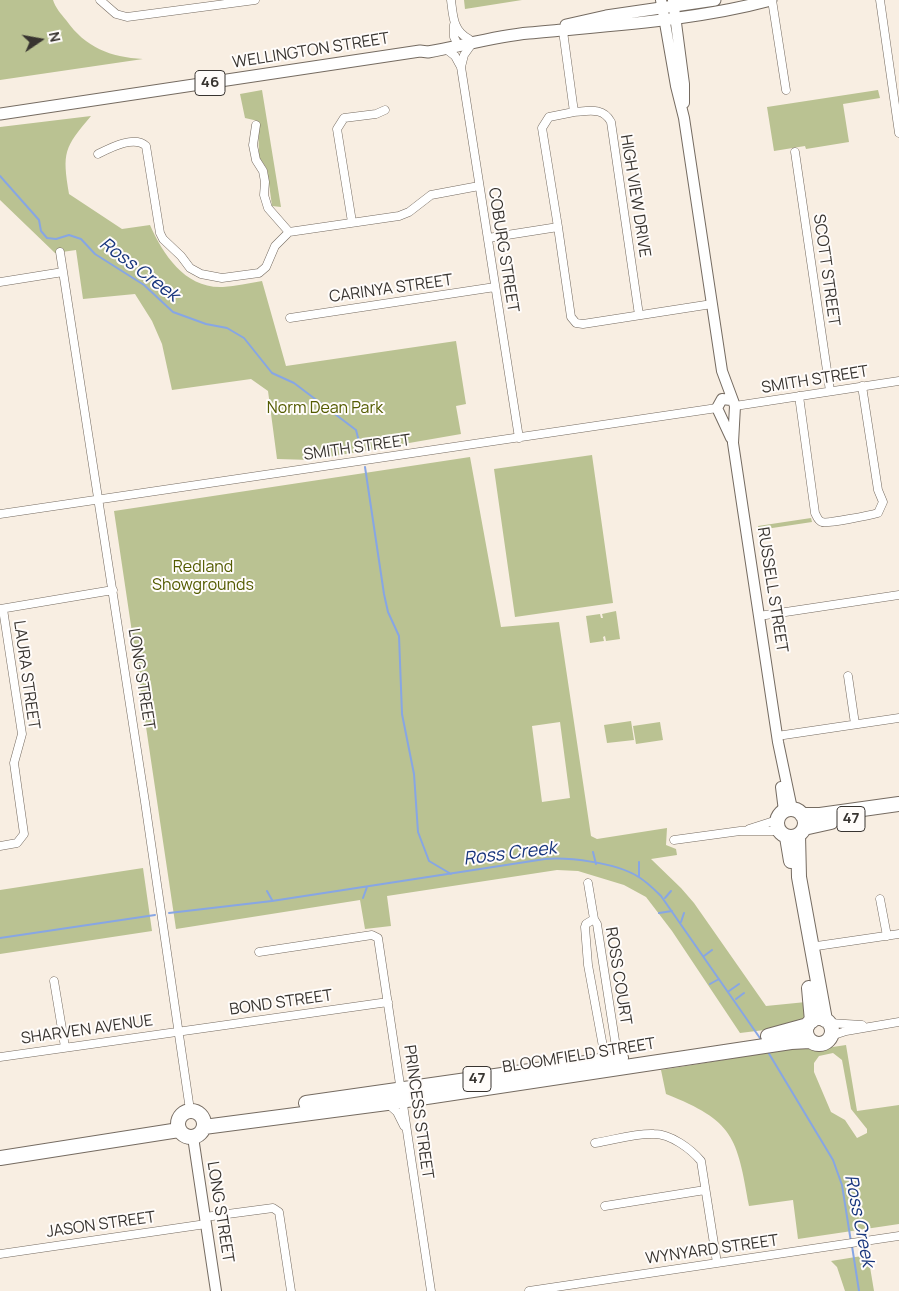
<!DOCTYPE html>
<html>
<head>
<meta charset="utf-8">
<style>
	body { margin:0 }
	#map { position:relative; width:899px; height:1291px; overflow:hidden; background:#f8eee2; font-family:Manrope,sans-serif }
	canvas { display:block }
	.north { position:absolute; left:15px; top:15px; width:50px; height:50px; -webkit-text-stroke:4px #fffcfa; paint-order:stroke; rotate:78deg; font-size:14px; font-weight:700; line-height:20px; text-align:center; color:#383430 }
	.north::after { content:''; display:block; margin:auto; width:18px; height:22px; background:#383430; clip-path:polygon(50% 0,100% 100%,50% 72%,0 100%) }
</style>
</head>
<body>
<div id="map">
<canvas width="899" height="1291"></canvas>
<div class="north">N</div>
</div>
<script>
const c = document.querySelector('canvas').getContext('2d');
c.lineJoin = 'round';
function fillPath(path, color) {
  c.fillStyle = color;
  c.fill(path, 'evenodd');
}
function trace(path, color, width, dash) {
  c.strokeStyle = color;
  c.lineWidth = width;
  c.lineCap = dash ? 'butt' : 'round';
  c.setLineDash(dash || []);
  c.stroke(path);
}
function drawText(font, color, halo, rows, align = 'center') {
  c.font = font + ' Manrope,sans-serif';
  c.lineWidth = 4;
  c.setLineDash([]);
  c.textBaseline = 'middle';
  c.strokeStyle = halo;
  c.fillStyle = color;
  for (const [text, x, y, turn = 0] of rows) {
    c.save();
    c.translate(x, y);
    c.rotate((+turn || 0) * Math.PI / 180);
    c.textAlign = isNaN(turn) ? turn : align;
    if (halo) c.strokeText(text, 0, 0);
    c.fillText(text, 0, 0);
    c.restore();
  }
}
fillPath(new Path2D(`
	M0 0H53C55 7 61 14 66 20 86 48 110 57 143 59L0 80Z
	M464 0H522L465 9Z
	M262 90 281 207 272 206 267 169 259 157 258 121 245 118 240 94Z
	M878 90 880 98 843 104 849 142 806 149 805 146 774 151 767 107Z
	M91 116C64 148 62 152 69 194L122 229 150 225C163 255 186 289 223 287 236 286 249 283 262 281L286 366 456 341 466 404 456 406 461 434 311 460 277 459 268 391 251 379 172 390 162 344 152 321 135 294 83 299 76 250 55 253 0 200V127Z
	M592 455 613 603 515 617 494 469Z
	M470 457 501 627 559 622 591 836 597 839 667 828 666 845 676 849 677 855 651 859 681 888 694 903 766 1006 806 1002C808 1013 807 1018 797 1026L740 1033 672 931 646 897 624 885 578 871 557 870 387 896 391 926 365 929 360 900 176 929 114 511ZM560 722 570 798 542 802 532 726Z
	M811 518 812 522 759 530 758 526Z
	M616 611 620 639 606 641 605 636 603 637 604 641 590 643 586 616 600 614 601 618H603L602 614Z
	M631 721 634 740 607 743 604 725Z
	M660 722 663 740 636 744 633 726Z
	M143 868 152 931 0 954V890Z
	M846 1045 857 1111 899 1105V1224L798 1239 793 1200 749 1206C737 1137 734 1121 666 1094L661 1070 803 1047 813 1050ZM833 1053 842 1060 851 1109 867 1129V1133L857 1138 845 1120 831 1112 814 1072V1063L819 1056Z
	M868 1255 874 1291H845L837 1267 831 1261Z`), '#bac292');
trace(new Path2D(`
	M0 176 39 220 41 231 47 238 56 239 69 235 81 239 95 254 144 285 173 312 206 324 227 328 244 338 272 373 294 383 356 430 362 453
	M365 467 384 594 388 612 399 636 402 714 414 774 418 832 429 861 451 874
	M593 852 596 864
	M639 862V877
	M267 891 272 900
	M363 898 367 887
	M665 898 671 891
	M169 913 272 901 545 859C569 857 616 863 637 876 646 881 654 889 661 896L762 1041
	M659 913 672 911
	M681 922 684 913
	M0 938 155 915
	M704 956 712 950
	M710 984 719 979
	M729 991 739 984
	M736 999 744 993
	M768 1052 833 1160 842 1185 851 1242
	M852 1246 859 1291`), '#87a6e4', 2);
const street = new Path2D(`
	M100 0 116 14 127 17 255 0
	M451 0C453 16 453 31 469 39
	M772 0 786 90
	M880 0 899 133
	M454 25V37L459 47
	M563 31 574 112C589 111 603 107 611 122L639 315
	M446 49 455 56 461 67 519 438
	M461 67 464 55 471 45
	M256 125 253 145 256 160 263 171 265 182 264 195 268 208 289 232
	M795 152 830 391
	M98 154C110 148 134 135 146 146L160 233 163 239 181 256 190 268 201 274 222 278 259 273 266 267 275 246 289 232
	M352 222 337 129 344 118 376 114 385 110
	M558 227 542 128 549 117 574 112
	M289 232 399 216 409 212 431 195 479 186
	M488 238 558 227 571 317 576 323 583 324 712 304
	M60 252 145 802 190 1110
	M0 282 63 272
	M290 318 495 287
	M799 396 815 513C817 517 818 521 822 522 827 524 871 515 878 513L883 502 878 490 862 386
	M735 406 899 381
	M0 514 717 408
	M0 609 113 590
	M759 616 899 595
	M848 676 855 724
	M777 736 899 718
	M749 829 777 820
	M674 840 740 831H779
	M0 846 17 843 24 834 14 763 22 734 3 609
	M588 883 594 919 597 924 618 1060
	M880 899 887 936
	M594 919 586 924 585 927 588 965 606 1063
	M810 947 899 934
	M259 952 372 935 378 938 431 1291
	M54 981 65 1047
	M829 1023 862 1025
	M831 1036 846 1031 899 1022
	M0 1057 388 1002
	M387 1103 397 1112 404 1126
	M595 1143C614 1140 635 1133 654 1134 671 1134 691 1149 701 1161L717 1263
	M605 1206 705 1190
	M205 1217 273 1208 279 1212 291 1291
	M0 1254 206 1224
	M529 1291 899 1236`);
const secondary = new Path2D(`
	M661 0 676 86 684 118 722 371 735 406 733 443 743 510 778 742 792 809
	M673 0 684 84V103
	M731 438 717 408 722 399 731 400
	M781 787 784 811
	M193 1137 216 1291`);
const primary = new Path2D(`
	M566 25 606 16 715 0
	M0 114 420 51 428 52C462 46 495 36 529 33 610 25 693 21 771 0`);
const highway = new Path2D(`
	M777 823a14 14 0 1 1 28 0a14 14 0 1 1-28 0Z
	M802 815H820L899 804
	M804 828 831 822
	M798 835 799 877 825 1020
	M787 837 791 861
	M809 988 812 1021
	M806 1031a13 13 0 1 1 26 0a13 13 0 1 1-26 0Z
	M768 1036 808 1025
	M306 1103 621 1058
	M178 1124a13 13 0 1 1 26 0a13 13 0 1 1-26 0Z
	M204 1127 387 1103 791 1042 810 1041
	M0 1158 179 1130`);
trace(street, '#756b61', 9);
trace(secondary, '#756b61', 12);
trace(primary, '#756b61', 13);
trace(highway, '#756b61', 16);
trace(street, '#fff', 8);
trace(secondary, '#fff', 10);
trace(primary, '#fff', 11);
trace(highway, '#fff', 14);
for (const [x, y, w] of [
	[210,83,30],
	[851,819,28],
	[477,1079,28]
]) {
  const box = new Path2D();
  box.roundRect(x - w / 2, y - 12.5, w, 25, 4);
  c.fillStyle = '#fffcfa';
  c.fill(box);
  trace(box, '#383430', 1);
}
drawText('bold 15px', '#383430', null, [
	["46",210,83],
	["47",851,819],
	["47",477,1079]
]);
drawText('16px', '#383430', '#fffcfa', [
	["WELLINGTON STREET",311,51,-9],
	["HIGH VIEW DRIVE",635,196,81],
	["COBURG STREET",503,250,81],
	["SCOTT STREET",826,270,82],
	["CARINYA STREET",391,289,-8],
	["SMITH STREET",815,380,-9],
	["SMITH STREET",357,448,-8],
	["RUSSELL STREET",772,590,81],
	["LAURA STREET",26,675,82],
	["LONG STREET",141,679,81],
	["ROSS COURT",618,976,81],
	["BOND STREET",281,1003,-8],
	["SHARVEN AVENUE",87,1030,-8],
	["BLOOMFIELD STREET",579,1056,-9],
	["PRINCESS STREET",418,1112,82],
	["LONG STREET",220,1212,81],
	["JASON STREET",101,1225,-8],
	["WYNYARD STREET",712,1250,-8]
]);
drawText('16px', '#535b01', '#fffcfa', [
	["Norm Dean Park",325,409],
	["Redland",203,568],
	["Showgrounds",203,586]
]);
drawText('italic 18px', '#17357d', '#fffcfa', [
	["Ross Creek",139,270,37],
	["Ross Creek",510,854,-7],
	["Ross Creek",859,1221,79]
]);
</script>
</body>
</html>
